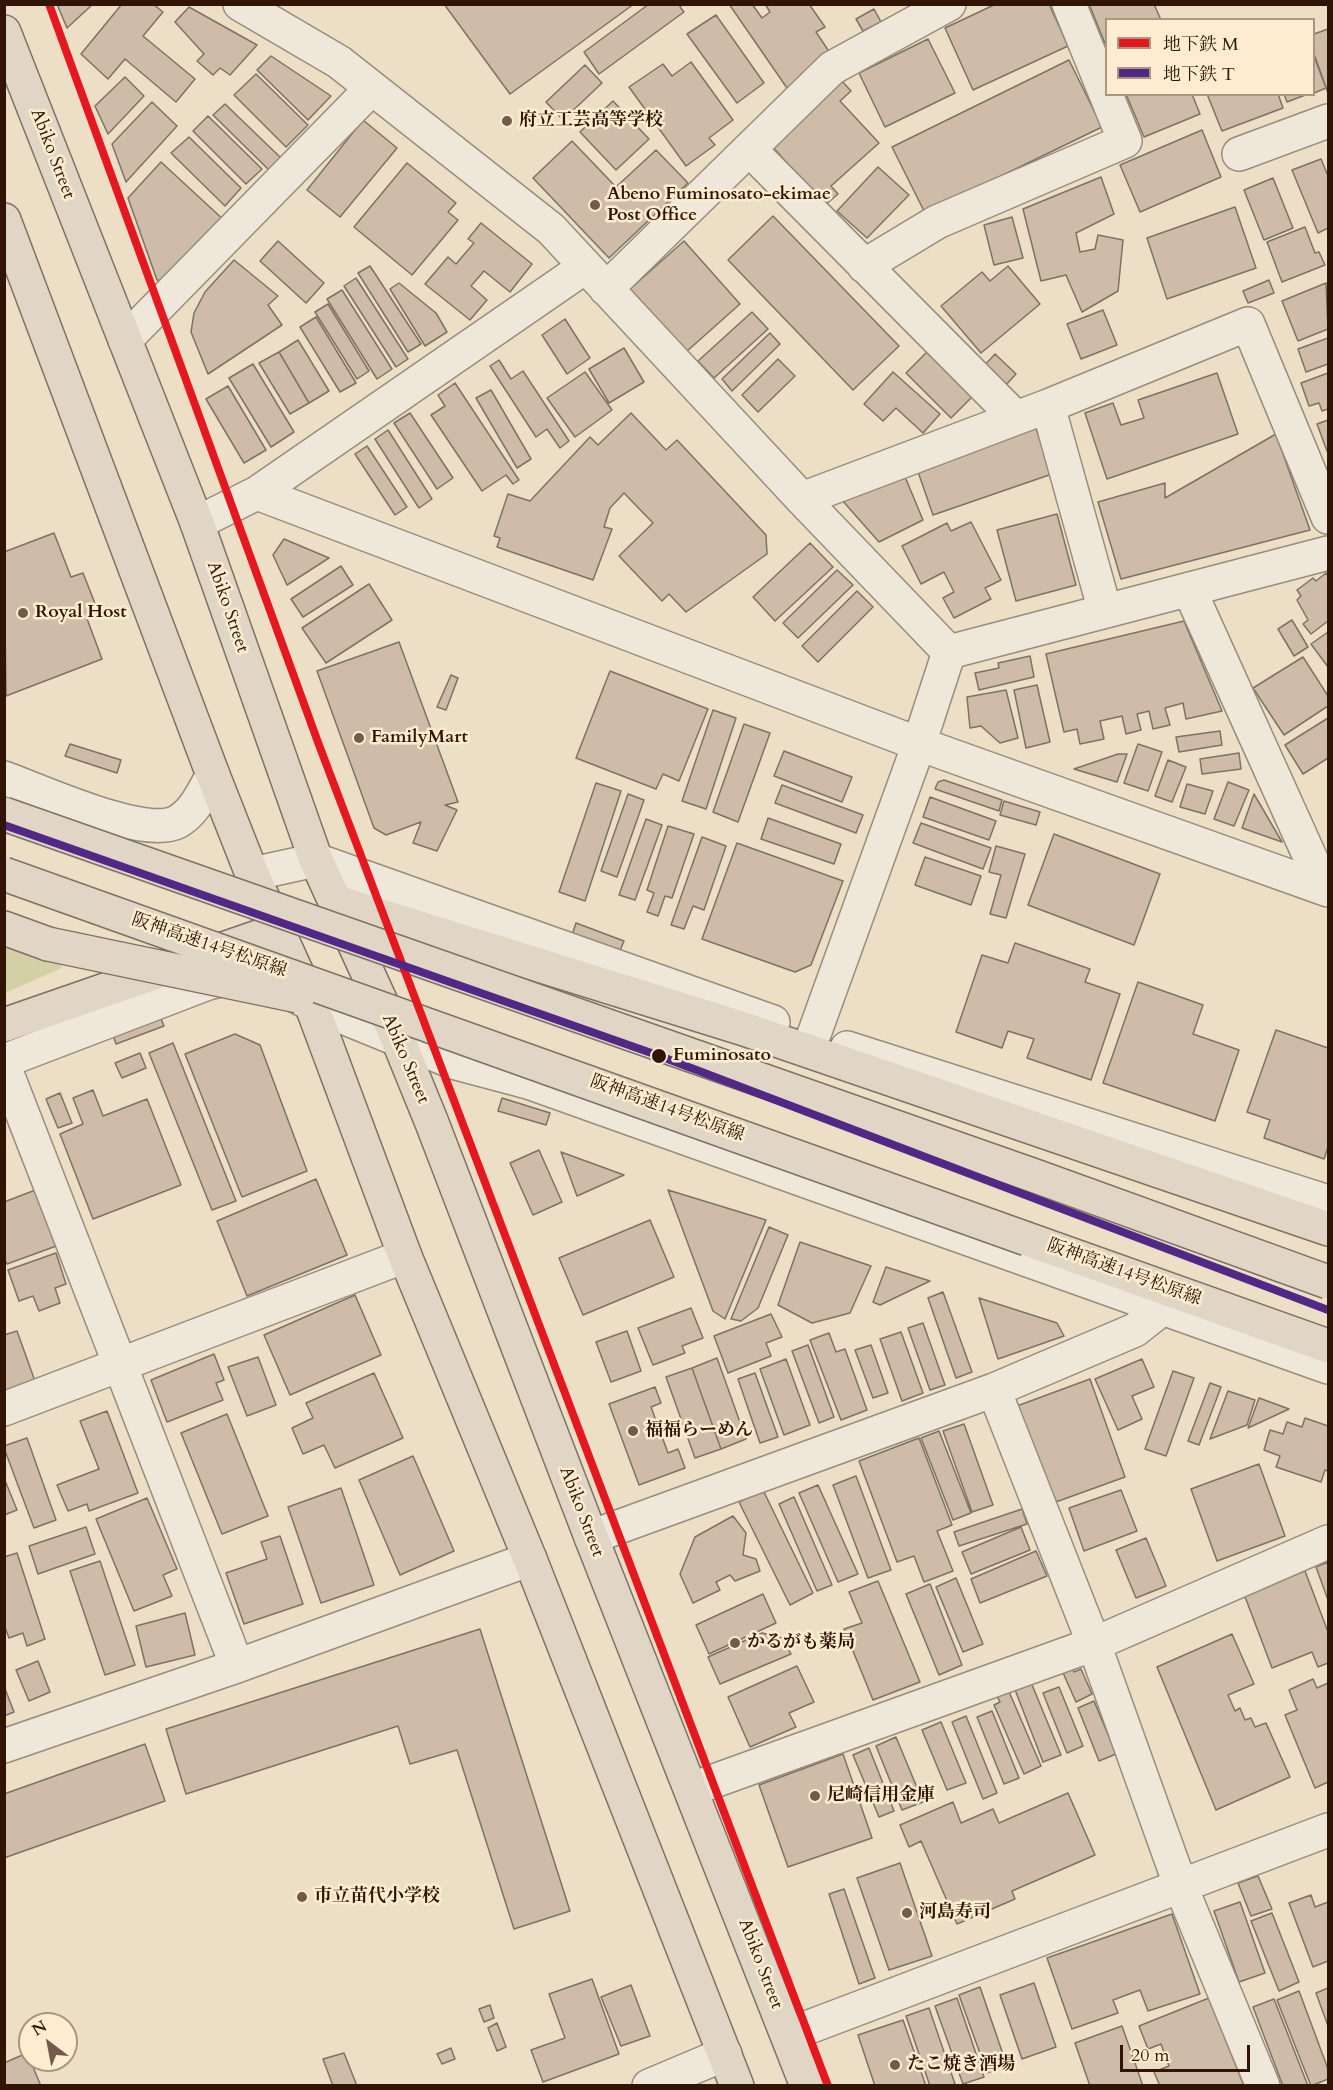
<!DOCTYPE html>
<html>
<head>
<meta charset="utf-8">
<style>
	body { margin:0 }
	#map { position:relative; width:1333px; height:2090px; overflow:hidden; background:#ecdfc5; font-family:Cardo,"Noto Serif JP",serif }
	canvas { display:block }
	.frame { position:absolute; inset:0; border:6px solid #311406; pointer-events:none }
	.legend { position:absolute; left:1105px; top:18px; width:210px; height:78px; box-sizing:border-box; background:#fcedd0; border:2px solid #ab967f; margin:0; padding:8px 10px; list-style:none; font-size:18px; color:#311406 }
	.legend li { display:flex; align-items:center; gap:12px; height:30px }
	.legend b { width:30px; border:2px solid #ab967f }
	.north { position:absolute; left:18px; top:2012px; width:60px; height:60px; box-sizing:border-box; background:#fcedd0; border:2px solid #ab967f; border-radius:50%; rotate:328deg; font-size:16px; font-weight:700; line-height:24px; text-align:center; color:#311406 }
	.north::after { content:''; display:block; margin:auto; width:21px; height:27px; background:#725b49; clip-path:polygon(50% 0,100% 100%,50% 72%,0 100%) }
	.scale { position:absolute; left:1120px; top:2045px; width:130px; height:27px; box-sizing:border-box; border:3px solid #311406; border-top:0; padding-left:8px; font-size:18px; line-height:21px; white-space:nowrap; color:#311406; -webkit-text-stroke:4px #fcedd0; paint-order:stroke }
</style>
</head>
<body>
<div id="map">
<canvas width="1333" height="2090"></canvas>
<div class="frame"></div>
<ul class="legend">
<li><b style="height:8px;background:#e5171f"></b>地下鉄 M</li>
<li><b style="height:8px;background:#522886"></b>地下鉄 T</li>
</ul>
<div class="north">N</div>
<div class="scale">20 m</div>
</div>
<script>
const c = document.querySelector('canvas').getContext('2d');
c.lineJoin = 'round';
function fillPath(path, color) {
  c.fillStyle = color;
  c.fill(path, 'evenodd');
}
function trace(path, color, width, dash) {
  c.strokeStyle = color;
  c.lineWidth = width;
  c.lineCap = dash ? 'butt' : 'round';
  c.setLineDash(dash || []);
  c.stroke(path);
}
function drawText(font, color, halo, rows, align = 'center') {
  c.font = font + ' Cardo,"Noto Serif JP",serif';
  c.lineWidth = 5;
  c.setLineDash([]);
  c.textBaseline = 'middle';
  c.strokeStyle = halo;
  c.fillStyle = color;
  for (const [text, x, y, turn = 0] of rows) {
    c.save();
    c.translate(x, y);
    c.rotate((+turn || 0) * Math.PI / 180);
    c.textAlign = isNaN(turn) ? turn : align;
    if (halo) c.strokeText(text, 0, 0);
    c.fillText(text, 0, 0);
    c.restore();
  }
}
fillPath(new Path2D(`
	M5 914 39 926 62 968 5 993Z`), '#d4d0a6');
const building = new Path2D(`
	M57 4H93L67 28Z
	M122 4H153L163 12 143 36 195 79 176 102 125 59 108 79 81 54Z
	M444 4H634L510 94Z
	M649 4H683L680 7 684 12 599 74 584 52Z
	M729 4H752L762 18 770 12 765 4H809L825 27 816 32 832 56 787 88Z
	M996 4H1049L1068 46 973 90 945 28Z
	M1089 4H1154L1161 20H1106V46Z
	M189 7 257 45 230 75 220 68 213 75 197 61 204 54 175 22Z
	M874 9 881 22 863 31 856 19Z
	M716 15 764 83 737 103 687 34Z
	M1328 29V93L1314 54V34Z
	M928 39 955 93 885 127 859 73Z
	M271 56 331 96 308 120 257 70Z
	M1314 56 1326 88 1314 93Z
	M1069 60 1102 127 925 213 892 147Z
	M691 62 733 120 709 138 715 145 686 166 629 87 663 64 672 76Z
	M585 65 602 83 563 120 546 102Z
	M256 74 308 125 286 147 234 95Z
	M125 77 144 96 108 134 95 106Z
	M841 80 851 91 840 101 879 143 831 186 838 194 825 205 770 144Z
	M1126 94H1192L1200 114 1144 137Z
	M1207 94H1278L1283 108 1222 131Z
	M1284 94H1308L1287 102Z
	M613 101 649 139 616 170 580 132Z
	M152 102 177 126 126 182 112 144Z
	M225 104 281 158 269 170 213 115Z
	M208 116 262 169 246 184 193 131Z
	M363 120 397 148 340 217 307 190Z
	M1202 130 1221 177 1140 212 1120 165Z
	M189 137 241 188 225 206 171 153Z
	M572 141 616 187 656 150 688 183 609 258 533 178Z
	M1321 159 1328 176V228L1318 233 1292 170Z
	M161 162 226 222 169 282 157 280 128 198Z
	M407 163 456 203 448 212 458 220 412 275 354 227Z
	M878 167 909 195 867 238 837 211Z
	M1101 177 1114 214 1076 233 1080 252 1095 249 1098 235 1123 240 1118 291 1082 312 1066 275 1041 281 1023 209Z
	M1273 178 1293 228 1264 240 1244 190Z
	M1235 207 1256 268 1167 299 1147 238Z
	M773 216 899 346 853 390 728 260Z
	M1012 217 1023 258 994 265 984 225Z
	M481 223 532 264 510 292 484 271 471 286 487 300 470 320 425 284 448 257 456 264 474 243 468 239Z
	M1305 227 1315 253 1319 252 1325 265 1282 282 1267 242Z
	M278 241 324 283 306 303 260 261Z
	M684 241 740 304 686 352 630 289Z
	M234 260 278 296 268 305 282 325 208 374 191 332 194 313 205 292Z
	M370 266 421 344 408 352 358 273Z
	M1008 266 1040 304 981 353 941 306 982 272 990 281Z
	M356 278 408 359 396 367 344 286Z
	M1269 280 1274 293 1248 303 1243 291Z
	M399 283 436 313 447 332 425 346 390 289Z
	M1326 283 1328 329 1298 341 1282 301Z
	M342 290 392 369 377 379 327 299Z
	M328 304 369 371 357 379 315 312Z
	M1103 310 1117 345 1081 359 1067 324Z
	M752 312 768 329 714 378 698 361Z
	M316 317 356 383 340 392 300 327Z
	M565 319 590 358 567 374 542 335Z
	M770 333 780 344 732 391 722 379Z
	M1328 338V364L1306 372 1298 349Z
	M298 340 329 391 309 403 279 352Z
	M624 348 644 382 609 403 589 369Z
	M928 351 973 396 951 418 906 373Z
	M279 352 309 403 290 414 259 363Z
	M995 354 1016 374 1005 386 984 366Z
	M778 359 795 376 758 412 742 395Z
	M499 360 511 379 523 371 569 441 560 448 547 429 536 437 490 366Z
	M253 364 294 432 271 447 229 378Z
	M585 372 612 410 575 437 547 398Z
	M893 372 940 414 923 433 896 408 883 421 864 404Z
	M1217 373 1238 434 1107 479 1085 413 1113 403 1121 425 1144 418 1138 400Z
	M1328 373V409L1322 411 1319 403 1309 406 1301 383Z
	M455 383 519 480 513 484 506 475 482 491 431 415 445 406 438 395Z
	M228 386 266 450 244 463 206 399Z
	M491 390 531 459 517 468 476 398Z
	M410 413 453 478 437 489 394 423Z
	M631 413 666 450 677 440 766 535 767 554 686 612 669 594 662 601 619 556 653 523 624 493 610 508 604 527 612 529 593 580 497 547 500 538 494 536 508 494 530 501 590 437 598 445Z
	M1328 420V450L1327 451 1317 424Z
	M1035 426 1052 474 933 515 916 466Z
	M388 430 432 499 419 508 375 439Z
	M1276 434 1310 530 1121 579 1098 502 1165 483V498Z
	M367 446 407 507 395 515 355 454Z
	M903 472 923 520 879 542 841 499Z
	M1057 514 1076 585 1016 601 997 530Z
	M971 522 1001 580 985 588 991 599 954 618 943 598 954 592 944 572 921 584 902 546 947 523 951 531Z
	M54 533 71 577 83 573 98 611 86 616 102 659 6 696 4 552Z
	M284 539 329 558 287 585 273 555Z
	M810 543 833 567 775 621 753 597Z
	M341 566 353 585 303 617 291 599Z
	M837 570 853 585 798 638 783 623Z
	M1326 573 1328 576V621L1311 634 1303 624 1308 620 1297 600 1301 596 1297 590 1313 578 1316 581Z
	M369 584 392 620 326 663 302 628Z
	M857 591 873 607 818 662 802 646Z
	M1292 620 1308 647 1294 656 1278 629Z
	M1184 621 1222 711 1186 719 1183 703 1165 708 1170 725 1153 729 1149 711 1137 714 1141 730 1126 734 1122 716 1100 721 1104 739 1080 744 1077 729 1064 732 1046 654Z
	M1328 632V667L1311 644Z
	M399 642 458 802 445 805 457 810 437 851 413 843 421 822 386 835 374 828 317 671Z
	M1030 656 1034 677 979 690 975 673 999 668 998 663Z
	M1303 657 1328 696V706L1284 735 1253 688Z
	M610 671 708 709 679 781 663 774 656 789 576 758Z
	M451 675 458 678 446 710 437 707Z
	M1037 685 1050 742 1026 748 1014 690Z
	M1006 690 1018 738 1000 743 981 726 970 728 967 697Z
	M713 710 736 718 706 809 682 801Z
	M1328 718V758L1303 774 1285 745Z
	M744 724 770 733 738 822 713 812Z
	M1220 731 1222 745 1179 752 1176 737Z
	M70 744 121 760 117 773 65 756Z
	M1138 744 1162 752 1148 791 1124 783Z
	M784 751 852 777 842 802 774 776Z
	M1239 753 1241 769 1202 774 1200 759Z
	M1118 754H1127L1117 782 1074 769Z
	M1168 760 1186 767 1172 802 1155 796Z
	M944 780 1002 800 999 811 935 789 938 782Z
	M1228 782 1249 790 1234 826 1214 819Z
	M596 783 621 791 585 901 559 892Z
	M1187 784 1213 791 1205 814 1180 807Z
	M782 785 863 815 856 833 775 803Z
	M628 794 644 800 617 877 601 871Z
	M1254 794 1282 842 1242 828Z
	M930 797 996 821 989 840 923 817Z
	M1004 801 1040 812 1036 825 1000 815Z
	M768 818 841 844 834 864 761 839Z
	M646 819 662 825 635 900 619 895Z
	M921 823 991 848 983 869 913 843Z
	M668 826 694 834 672 898 665 896 658 916 647 912 654 893 647 890Z
	M1054 834 1160 874 1134 945 1028 905Z
	M702 837 726 846 704 910 693 906 684 929 671 925Z
	M737 843 843 881 811 965 795 972 702 939Z
	M996 846 1025 854 1006 918 990 914 1001 875 989 872Z
	M925 857 981 876 971 905 915 885Z
	M576 923 624 941 619 953 572 935Z
	M1015 943 1090 969 1085 982 1120 994 1091 1080 1027 1058 1034 1039 1008 1031 1002 1048 956 1032 982 955 1008 963Z
	M1138 982 1203 1005 1193 1034 1239 1050 1215 1121 1103 1083Z
	M159 1014 164 1026 116 1044 112 1032Z
	M1276 1030 1328 1048V1147L1324 1159 1264 1138 1270 1120 1247 1112Z
	M235 1034 260 1045 307 1171 242 1197 185 1054Z
	M173 1043 236 1201 212 1210 149 1053Z
	M140 1053 146 1068 122 1078 115 1063Z
	M93 1090 103 1116 147 1099 181 1185 93 1219 60 1134 83 1124 73 1098Z
	M60 1093 72 1123 58 1128 46 1099Z
	M502 1098 550 1113 546 1125 498 1111Z
	M539 1150 562 1202 533 1215 510 1163Z
	M561 1152 624 1175 577 1196Z
	M316 1179 347 1255 247 1296 217 1221Z
	M38 1189 59 1245 7 1264 4 1258V1202Z
	M668 1190 766 1220 725 1319 713 1311Z
	M650 1220 674 1277 583 1315 559 1258Z
	M769 1227 788 1235 758 1308 741 1321 731 1319Z
	M800 1242 871 1266 850 1313 812 1323 778 1305Z
	M56 1253 66 1284 55 1288 60 1303 39 1311 33 1296 19 1301 8 1270Z
	M886 1267 930 1281 880 1305 873 1302Z
	M943 1292 972 1372 956 1378 928 1298Z
	M355 1295 381 1355 290 1395 264 1335Z
	M979 1298 1057 1323 1064 1336 998 1359Z
	M691 1308 703 1338 682 1346 685 1353 653 1365 638 1328Z
	M771 1314 782 1337 766 1343 771 1356 728 1373 714 1336Z
	M923 1323 945 1385 930 1390 908 1328Z
	M17 1331 36 1384 4 1395V1335Z
	M627 1331 641 1371 611 1382 596 1342Z
	M901 1332 923 1393 902 1401 880 1339Z
	M829 1333 836 1352 845 1349 867 1410 841 1420 810 1340Z
	M808 1345 834 1417 819 1423 792 1351Z
	M871 1345 888 1393 873 1398 855 1350Z
	M214 1354 224 1380 216 1383 223 1400 167 1422 151 1380Z
	M258 1357 276 1405 247 1416 228 1367Z
	M717 1358 746 1439 721 1449 692 1368Z
	M786 1359 810 1425 784 1435 760 1369Z
	M1142 1359 1154 1387 1132 1396 1142 1419 1118 1430 1095 1379Z
	M692 1368 721 1449 695 1458 666 1377Z
	M1173 1371 1194 1378 1166 1456 1145 1449Z
	M374 1373 403 1438 335 1468 324 1445 303 1454 292 1428 313 1418 306 1403Z
	M755 1373 778 1437 760 1443 738 1379Z
	M1090 1379 1125 1477 1053 1503 1017 1406Z
	M1210 1383 1221 1387 1199 1445 1188 1441Z
	M655 1387 661 1403 651 1407 668 1453 678 1449 685 1468 639 1485 609 1404Z
	M1228 1391 1255 1400 1247 1425 1210 1439Z
	M1259 1398 1289 1409 1248 1428Z
	M107 1411 138 1493 89 1511 87 1504 68 1511 57 1485 99 1469 80 1421Z
	M227 1414 268 1516 222 1534 181 1433Z
	M1305 1418 1328 1426V1471L1325 1470 1321 1482 1276 1467 1280 1456 1264 1450 1270 1430 1283 1434 1287 1422 1302 1427Z
	M964 1424 993 1505 972 1512 943 1431Z
	M939 1431 971 1513 953 1520 921 1438Z
	M27 1438 56 1520 34 1528 4 1448V1446Z
	M919 1438 952 1525 937 1531 953 1571 924 1582 914 1556 897 1562 859 1461Z
	M413 1456 454 1551 400 1575 359 1480Z
	M1259 1464 1285 1536 1217 1561 1191 1489Z
	M856 1476 891 1570 868 1578 833 1485Z
	M4 1478 17 1510 4 1515Z
	M818 1485 858 1574 838 1582 799 1493Z
	M341 1488 374 1585 321 1603 288 1507Z
	M763 1490 813 1593 790 1605 739 1502Z
	M1121 1490 1137 1531 1084 1551 1069 1508Z
	M794 1497 832 1585 817 1591 779 1504Z
	M147 1498 177 1569 163 1575 172 1596 134 1611 96 1519Z
	M1022 1509 1027 1524 959 1546 954 1532Z
	M733 1516 746 1533 743 1555 756 1559 760 1571 735 1581 730 1575 716 1582 720 1590 693 1603 680 1574 695 1537Z
	M86 1527 95 1554 38 1574 29 1546Z
	M1021 1527 1030 1550 971 1574 962 1552Z
	M280 1536 303 1604 244 1624 226 1573 267 1559 261 1542Z
	M1146 1538 1166 1586 1136 1598 1116 1550Z
	M1036 1551 1047 1576 980 1603 971 1579Z
	M17 1553 45 1639 27 1646 23 1633 9 1638 4 1625V1557Z
	M100 1561 135 1665 105 1675 70 1571Z
	M1328 1562V1600L1316 1567Z
	M1305 1571 1328 1632V1663L1318 1667 1312 1652 1272 1668 1244 1594Z
	M956 1578 983 1644 963 1652 936 1587Z
	M878 1581 920 1682 873 1700 844 1629 862 1623 849 1592Z
	M930 1584 962 1665 939 1675 906 1594Z
	M763 1594 776 1623 709 1654 696 1625Z
	M185 1613 195 1655 146 1667 136 1626Z
	M480 1629 570 1911 514 1929 457 1750 410 1764 398 1726 186 1794 166 1729Z
	M762 1633 783 1638 791 1654 720 1684 708 1657Z
	M1232 1634 1254 1684 1228 1695 1235 1711 1240 1708 1245 1720 1251 1718 1255 1727 1266 1723 1290 1777 1216 1810 1157 1667Z
	M38 1661 50 1692 29 1701 16 1670Z
	M1070 1662 1074 1672 1081 1669 1092 1694 1076 1702 1060 1666Z
	M797 1666 814 1702 789 1713 796 1727 750 1747 728 1697Z
	M1313 1679 1317 1688 1328 1683V1782L1315 1788 1285 1715 1297 1710 1289 1690Z
	M1030 1680 1061 1755 1043 1762 1014 1687Z
	M4 1686 14 1712 4 1716Z
	M1007 1687 1041 1766 1024 1774 994 1705 1000 1702 995 1692Z
	M1059 1687 1083 1746 1067 1753 1043 1693Z
	M1094 1701 1116 1754 1099 1761 1078 1708Z
	M992 1711 1019 1778 1004 1784 977 1717Z
	M966 1716 997 1793 983 1799 952 1722Z
	M941 1722 966 1783 947 1790 922 1730Z
	M896 1737 923 1802 902 1810 876 1746Z
	M145 1744 165 1801 4 1858V1794Z
	M869 1748 894 1811 879 1817 853 1755Z
	M843 1754 872 1838 788 1867 759 1785Z
	M1068 1793 1095 1855 1012 1891 1015 1899 957 1924 921 1841 909 1847 900 1825 953 1802 961 1823 993 1809 999 1823Z
	M900 1863 932 1956 889 1970 857 1878Z
	M1258 1876 1272 1909 1251 1916 1238 1883Z
	M844 1889 875 1978 859 1984 829 1894Z
	M1311 1895 1315 1907 1328 1902V1961L1313 1967 1289 1903Z
	M1240 1902 1265 1973 1239 1982 1214 1911Z
	M1272 1913 1299 1982 1279 1991 1251 1921Z
	M1172 1914 1200 1994 1148 2011 1140 1990 1113 2000 1118 2013 1072 2029 1047 1958Z
	M592 1979 619 2054 543 2082 531 2050 565 2038 549 1994Z
	M1034 1983 1056 2047 1022 2059 1000 1995Z
	M631 1985 650 2036 621 2046 601 1997Z
	M980 1987 1007 2066 987 2073 959 1995Z
	M1328 1988V2026L1316 1993Z
	M1299 1991 1328 2069V2079L1311 2086 1277 2000Z
	M957 1998 984 2077 963 2084 935 2006Z
	M1209 1998 1244 2086H1160L1154 2072 1169 2066 1161 2044 1148 2049 1139 2026Z
	M1274 1999 1308 2086H1283L1253 2007Z
	M490 2005 494 2018 484 2022 479 2009Z
	M929 2008 955 2084 951 2086H930L906 2016Z
	M903 2020 926 2086H875L858 2035Z
	M497 2023 506 2047 497 2051 488 2028Z
	M1122 2026 1143 2086H1090L1075 2043Z
	M451 2048 455 2059 442 2064 437 2054Z
	M27 2053 41 2086H4V2063Z
	M344 2053 357 2086H333L323 2059Z`);
fillPath(building, '#cebca8');
trace(building, '#7d7264', 1.5);
const minor = new Path2D(`
	M240 4 339 62 551 229 802 499 949 652
	M749 149 1015 417
	M1239 154 1328 121
	M864 266 937 222 1125 141 1069 4
	M606 289 832 68 949 4
	M125 340 371 89
	M1048 406 1105 611
	M257 493 919 744 1328 890
	M802 499 1048 406 1248 324 1328 517
	M197 523 257 493 585 267
	M1189 589 1324 888
	M949 652 1328 553
	M4 778C41 791 143 839 177 822 195 812 203 792 213 775
	M252 874 316 860 773 1022
	M292 994 311 1004 453 1062 528 1082 1328 1367
	M813 1037 919 744 949 652
	M847 1048 1328 1202
	M4 1061 208 983 233 977
	M4 1066 237 1666
	M994 1390 1094 1644 1181 1887 1263 2086
	M4 1409 405 1256
	M591 1537 994 1390 1135 1330 1164 1307
	M4 1746 237 1666 530 1559
	M692 1789 1094 1644 1328 1542
	M788 2035 1328 1830
	M649 2086 725 2054`);
const major = new Path2D(`
	M4 32 197 523 316 860 397 1037 432 1123 591 1537 807 2086
	M4 220 213 775 252 874 311 1004 405 1256 530 1559 737 2086`);
const highway = new Path2D(`
	M336 902 741 1028 1328 1229
	M4 928 48 944
	M4 1025 278 930
	M1027 1239 1328 1346`);
trace(minor, '#988d7d', 36);
trace(major, '#7d7264', 36);
trace(highway, '#7d7264', 36);
trace(minor, '#eee7da', 33);
trace(major, '#e1d6c5', 33);
trace(highway, '#e1d6c5', 33);
const highwayBridge = new Path2D(`
	M4 814 1038 1177 1328 1282
	M4 874 1027 1239
	M48 944 298 996`);
trace(highwayBridge, '#7d7264', 36, []);
trace(highwayBridge, '#e1d6c5', 33);
trace(new Path2D(`
	M49 4 319 745 828 2086`), '#e5171f', 8);
trace(new Path2D(`
	M4 825 657 1055 1328 1310`), '#522886', 8);
for (const [x, y, r, color] of [
	[507,121,6,"#725b49"],
	[595,205,6,"#725b49"],
	[23,613,6,"#725b49"],
	[359,738,6,"#725b49"],
	[659,1056,8,"#311406"],
	[633,1431,6,"#725b49"],
	[735,1643,6,"#725b49"],
	[815,1796,6,"#725b49"],
	[302,1897,6,"#725b49"],
	[907,1913,6,"#725b49"],
	[895,2065,6,"#725b49"]
]) {
  const dot = new Path2D();
  dot.arc(x, y, r, 0, 2 * Math.PI);
  c.fillStyle = color;
  c.fill(dot);
  trace(dot, '#fcedd0', 2);
}
drawText('bold 18px', '#311406', '#fcedd0', [
	["府立工芸高等学校",519,121],
	["Abeno Fuminosato-ekimae",607,195],
	["Post Office",607,216],
	["Royal Host",35,613],
	["FamilyMart",371,738],
	["福福らーめん",645,1431],
	["かるがも薬局",747,1643],
	["尼崎信用金庫",827,1796],
	["市立苗代小学校",314,1897],
	["河島寿司",919,1913],
	["たこ焼き酒場",907,2065]
], 'left');
drawText('18px', '#311406', '#fcedd0', [
	["Abiko Street",52,154,69],
	["Abiko Street",227,607,71],
	["阪神高速14号松原線",209,946,19],
	["Abiko Street",405,1059,67],
	["阪神高速14号松原線",667,1109,20],
	["阪神高速14号松原線",1124,1273,20],
	["Abiko Street",581,1512,69],
	["Abiko Street",760,1964,69]
]);
drawText('bold 18px', '#311406', '#fcedd0', [
	["Fuminosato",673,1056]
], 'left');
</script>
</body>
</html>
